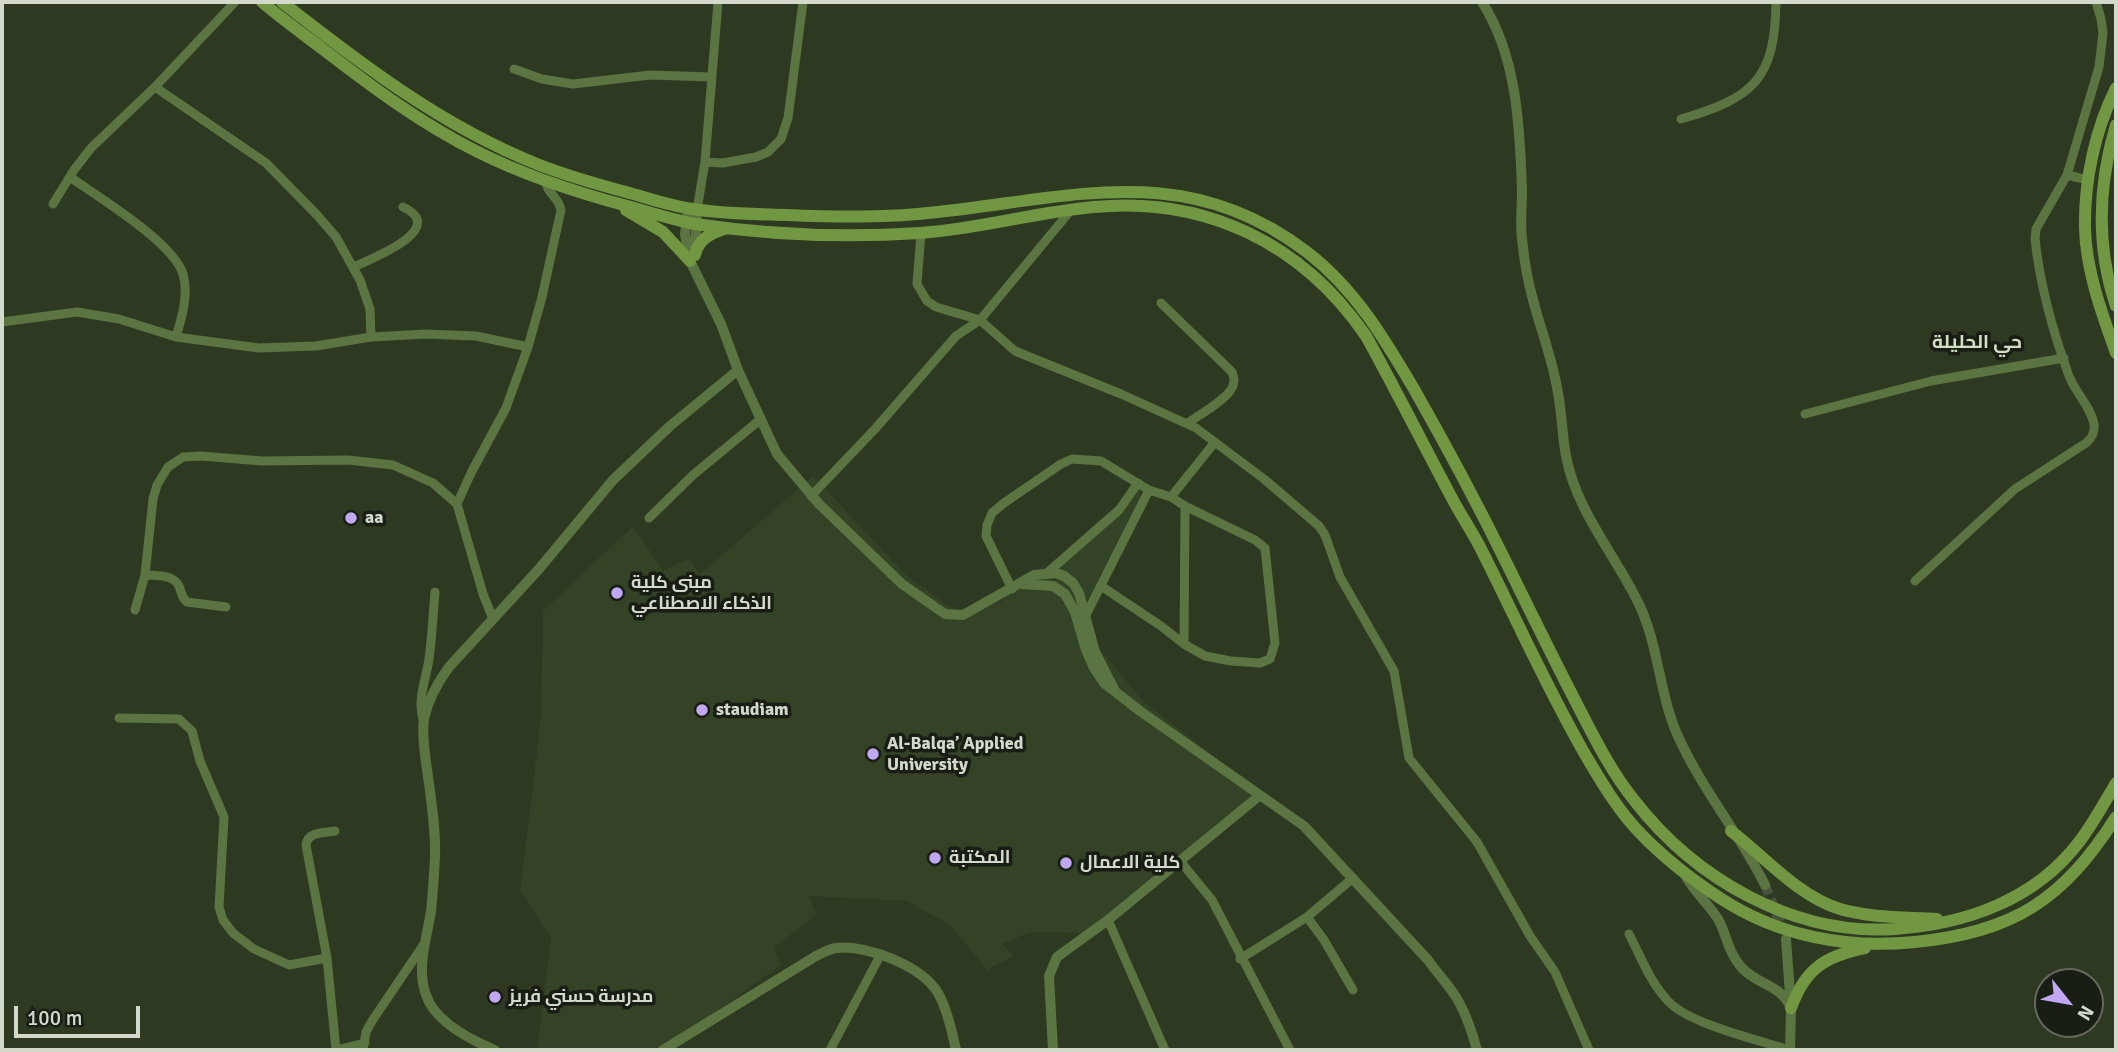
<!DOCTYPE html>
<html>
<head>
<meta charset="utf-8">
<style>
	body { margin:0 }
	#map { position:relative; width:2118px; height:1052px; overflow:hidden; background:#2e3922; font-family:Signika,sans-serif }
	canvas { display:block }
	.frame { position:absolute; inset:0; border:4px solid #d3dacc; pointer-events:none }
	.north { position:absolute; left:2034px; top:968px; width:70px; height:70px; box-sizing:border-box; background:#191e14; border:2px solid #63695e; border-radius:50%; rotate:121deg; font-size:19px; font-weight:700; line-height:28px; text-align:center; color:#d3dacc }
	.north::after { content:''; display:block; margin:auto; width:24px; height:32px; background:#c1a8f3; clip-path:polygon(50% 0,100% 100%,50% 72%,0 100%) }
	.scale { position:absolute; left:14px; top:1006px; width:126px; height:32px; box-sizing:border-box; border:4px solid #d3dacc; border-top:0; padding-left:9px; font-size:21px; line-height:24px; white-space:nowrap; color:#d3dacc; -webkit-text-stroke:5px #191e14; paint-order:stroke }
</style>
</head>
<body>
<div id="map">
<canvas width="2118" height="1052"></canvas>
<div class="frame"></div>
<div class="north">N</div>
<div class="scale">100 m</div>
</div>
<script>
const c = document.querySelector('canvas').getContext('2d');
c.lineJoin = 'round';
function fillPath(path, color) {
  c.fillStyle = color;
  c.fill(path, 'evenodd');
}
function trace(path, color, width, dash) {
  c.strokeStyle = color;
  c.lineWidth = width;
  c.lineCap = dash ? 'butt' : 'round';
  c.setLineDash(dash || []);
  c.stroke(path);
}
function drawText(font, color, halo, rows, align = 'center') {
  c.font = font + ' Signika,Cairo,sans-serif';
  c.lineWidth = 7;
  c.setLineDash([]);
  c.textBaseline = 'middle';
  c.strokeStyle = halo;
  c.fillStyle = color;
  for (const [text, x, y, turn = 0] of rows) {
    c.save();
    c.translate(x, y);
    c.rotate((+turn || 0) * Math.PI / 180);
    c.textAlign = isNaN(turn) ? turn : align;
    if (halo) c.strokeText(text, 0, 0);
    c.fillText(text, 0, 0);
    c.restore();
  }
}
fillPath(new Path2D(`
	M813 476 906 575 951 608 969 614 1004 600 1006 591 1023 585 1056 560 1100 519 1141 488 1139 512 1116 555 1099 575 1100 586 1088 613 1095 643 1143 701 1256 790 1201 845 1085 933 1030 932 1002 944 1014 956 987 970 950 925 907 901 808 896 817 914 774 948 781 965 661 1050H537L551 938 520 890 541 718 543 611 633 526 663 571 690 558 699 575Z`), '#344225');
trace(new Path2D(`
	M1765 885 1784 933`), '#47513c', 10, [10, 5]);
trace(new Path2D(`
	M514 69 542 79 573 84 650 75 711 77
	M155 87 266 163 317 215 336 237 360 280 370 309 371 337
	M1681 119C1753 98 1775 80 1776 2
	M705 162 723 163 756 157 768 152 781 139 788 118 803 2
	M2067 175 2088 180
	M70 177C98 197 173 242 183 274 189 294 182 317 176 337
	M53 204 74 170 91 148 155 87 235 2
	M697 210 705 162 718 2
	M921 233 917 284 927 301 936 307 980 320 1015 351 1121 394 1196 428 1264 479 1319 526 1325 535 1340 577 1394 671 1409 758 1477 842 1530 936 1555 972 1589 1050
	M354 267C370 259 450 229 403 207
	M1161 303 1232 372C1234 377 1235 383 1232 388 1226 400 1199 415 1188 423
	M2 322 77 312 119 319 176 337 259 348 316 346 371 337 426 334 476 336 528 347
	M1805 414 1931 381 2064 358
	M811 496 875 429 956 336 980 320 1071 210
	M649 518 693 475 761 419
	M1047 573 1119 510 1138 483
	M145 575C156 576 173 574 179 586 182 593 181 597 187 602L226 607
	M1915 581 2015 489 2086 443C2092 438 2095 433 2094 424 2091 407 2075 392 2069 376 2053 332 2040 285 2035 239L2036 229 2067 175 2099 67 2103 33 2101 19 2096 2
	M1101 586 1161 626 1184 644 1205 656 1231 661 1260 663 1270 659 1275 643 1265 548 1255 540 1185 506 1171 497
	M1012 589 986 536 987 525 992 513 1004 503 1061 464 1072 459 1101 461 1149 490 1171 497 1215 442
	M135 610 145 575 153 499 157 485 168 467 183 457 201 456 262 461 348 460 393 465 433 483 457 504
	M1086 615 1149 490
	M493 619 483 594 457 504 471 473 506 408 528 347 542 297 561 210C559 197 546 193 546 181
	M1184 644 1185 506
	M119 718 179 719 192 731 200 761 224 817 219 907 223 920 233 933 254 949 289 965 327 958 336 1050 365 1043
	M423 719C417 699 426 680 429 659 432 637 433 615 435 592
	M1181 862 1212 900 1290 1050
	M1307 917 1324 940 1353 990
	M1108 920 1165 1050
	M1629 934C1641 957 1650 982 1668 1001 1689 1024 1758 1040 1790 1050
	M327 958 306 845C308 831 324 833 335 831
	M1240 959 1307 917 1353 878
	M363 1050 366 1032 372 1021 424 944
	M830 1050 881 954`), '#5c7441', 9);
trace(new Path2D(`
	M1482 2C1517 56 1520 128 1522 191 1522 207 1520 223 1522 239 1524 258 1527 278 1532 296 1540 328 1553 360 1558 393 1562 414 1562 435 1566 456 1576 509 1612 551 1636 598 1659 642 1658 690 1677 734 1701 788 1739 833 1765 885
	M688 208 685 234 690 261 721 324 738 370 777 454 819 504 902 584 945 614 963 615 1034 575 1056 573 1064 576 1073 583 1079 593 1095 652 1114 689
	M695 252 697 210
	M1022 584 1053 586 1065 594 1075 612 1086 650 1094 668 1104 683 1140 711 1304 826 1428 960C1437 973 1448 984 1456 997 1466 1013 1472 1032 1477 1050
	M1685 875C1694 892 1708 903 1718 919 1727 935 1728 953 1742 968 1759 986 1779 983 1791 1008
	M1786 939 1791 1008 1790 1050
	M495 1050C471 1040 435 1022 426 995 416 967 427 938 431 911 433 893 434 875 435 857 436 826 430 793 426 762 424 748 422 733 424 719 428 700 438 682 449 667L539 569 613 480 670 426 738 370
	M663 1050 816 956C822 953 829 949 836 948 866 944 922 966 938 993 947 1009 952 1032 956 1050
	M1053 1050 1049 976 1057 957 1108 920 1259 796`), '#5c7441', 10);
trace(new Path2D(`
	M262 2C282 19 303 34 324 50 372 87 422 124 476 151 525 176 578 193 631 207 652 213 673 220 695 224 770 235 845 238 920 233 979 229 1036 212 1094 207 1206 196 1303 244 1366 336 1396 390 1424 446 1453 500 1462 517 1473 533 1481 549 1516 618 1547 689 1586 756 1602 783 1619 812 1641 834 1665 859 1691 879 1720 898 1778 936 1846 949 1915 942 2014 932 2063 900 2116 817
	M282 2C361 64 442 126 537 164 565 175 596 184 626 192 648 198 670 206 693 209 724 214 756 214 786 215 837 217 888 218 938 212 1075 197 1186 160 1307 252 1355 289 1384 338 1414 389 1447 447 1478 505 1507 564 1531 613 1555 662 1580 710 1596 741 1612 773 1634 800 1695 879 1794 936 1895 929 1966 924 2035 900 2079 842 2093 824 2104 803 2116 783
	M2116 88C2095 130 2084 181 2085 229 2086 270 2102 314 2116 353
	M2116 125C2098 185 2096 246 2116 306
	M626 210 663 232 690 261
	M695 255C698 239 711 233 727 228
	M1731 831C1765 857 1798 896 1840 909 1871 918 1905 917 1937 919
	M1791 1008C1805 969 1825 956 1865 948`), '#719742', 12);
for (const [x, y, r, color] of [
	[351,518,7,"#c1a8f3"],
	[617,593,7,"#c1a8f3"],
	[702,710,7,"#c1a8f3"],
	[873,754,7,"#c1a8f3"],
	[935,858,7,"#c1a8f3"],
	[1066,863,7,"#c1a8f3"],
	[495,997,7,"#c1a8f3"]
]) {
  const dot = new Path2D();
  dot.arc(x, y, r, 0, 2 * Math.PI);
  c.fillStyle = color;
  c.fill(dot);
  trace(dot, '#191e14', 2.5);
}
drawText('bold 18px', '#d3dacc', '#191e14', [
	["aa",365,518],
	["مبنى كلية",631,583],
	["الذكاء الاصطناعي",631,604],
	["staudiam",716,710],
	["Al-Balqaʼ Applied",887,744],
	["University",887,765],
	["المكتبة",949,858],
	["كلية الاعمال",1080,863],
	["مدرسة حسني فريز",509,997]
], 'left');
drawText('bold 19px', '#d1dfc3', '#191e14', [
	["حي الحليلة",1977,343]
]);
</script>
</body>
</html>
